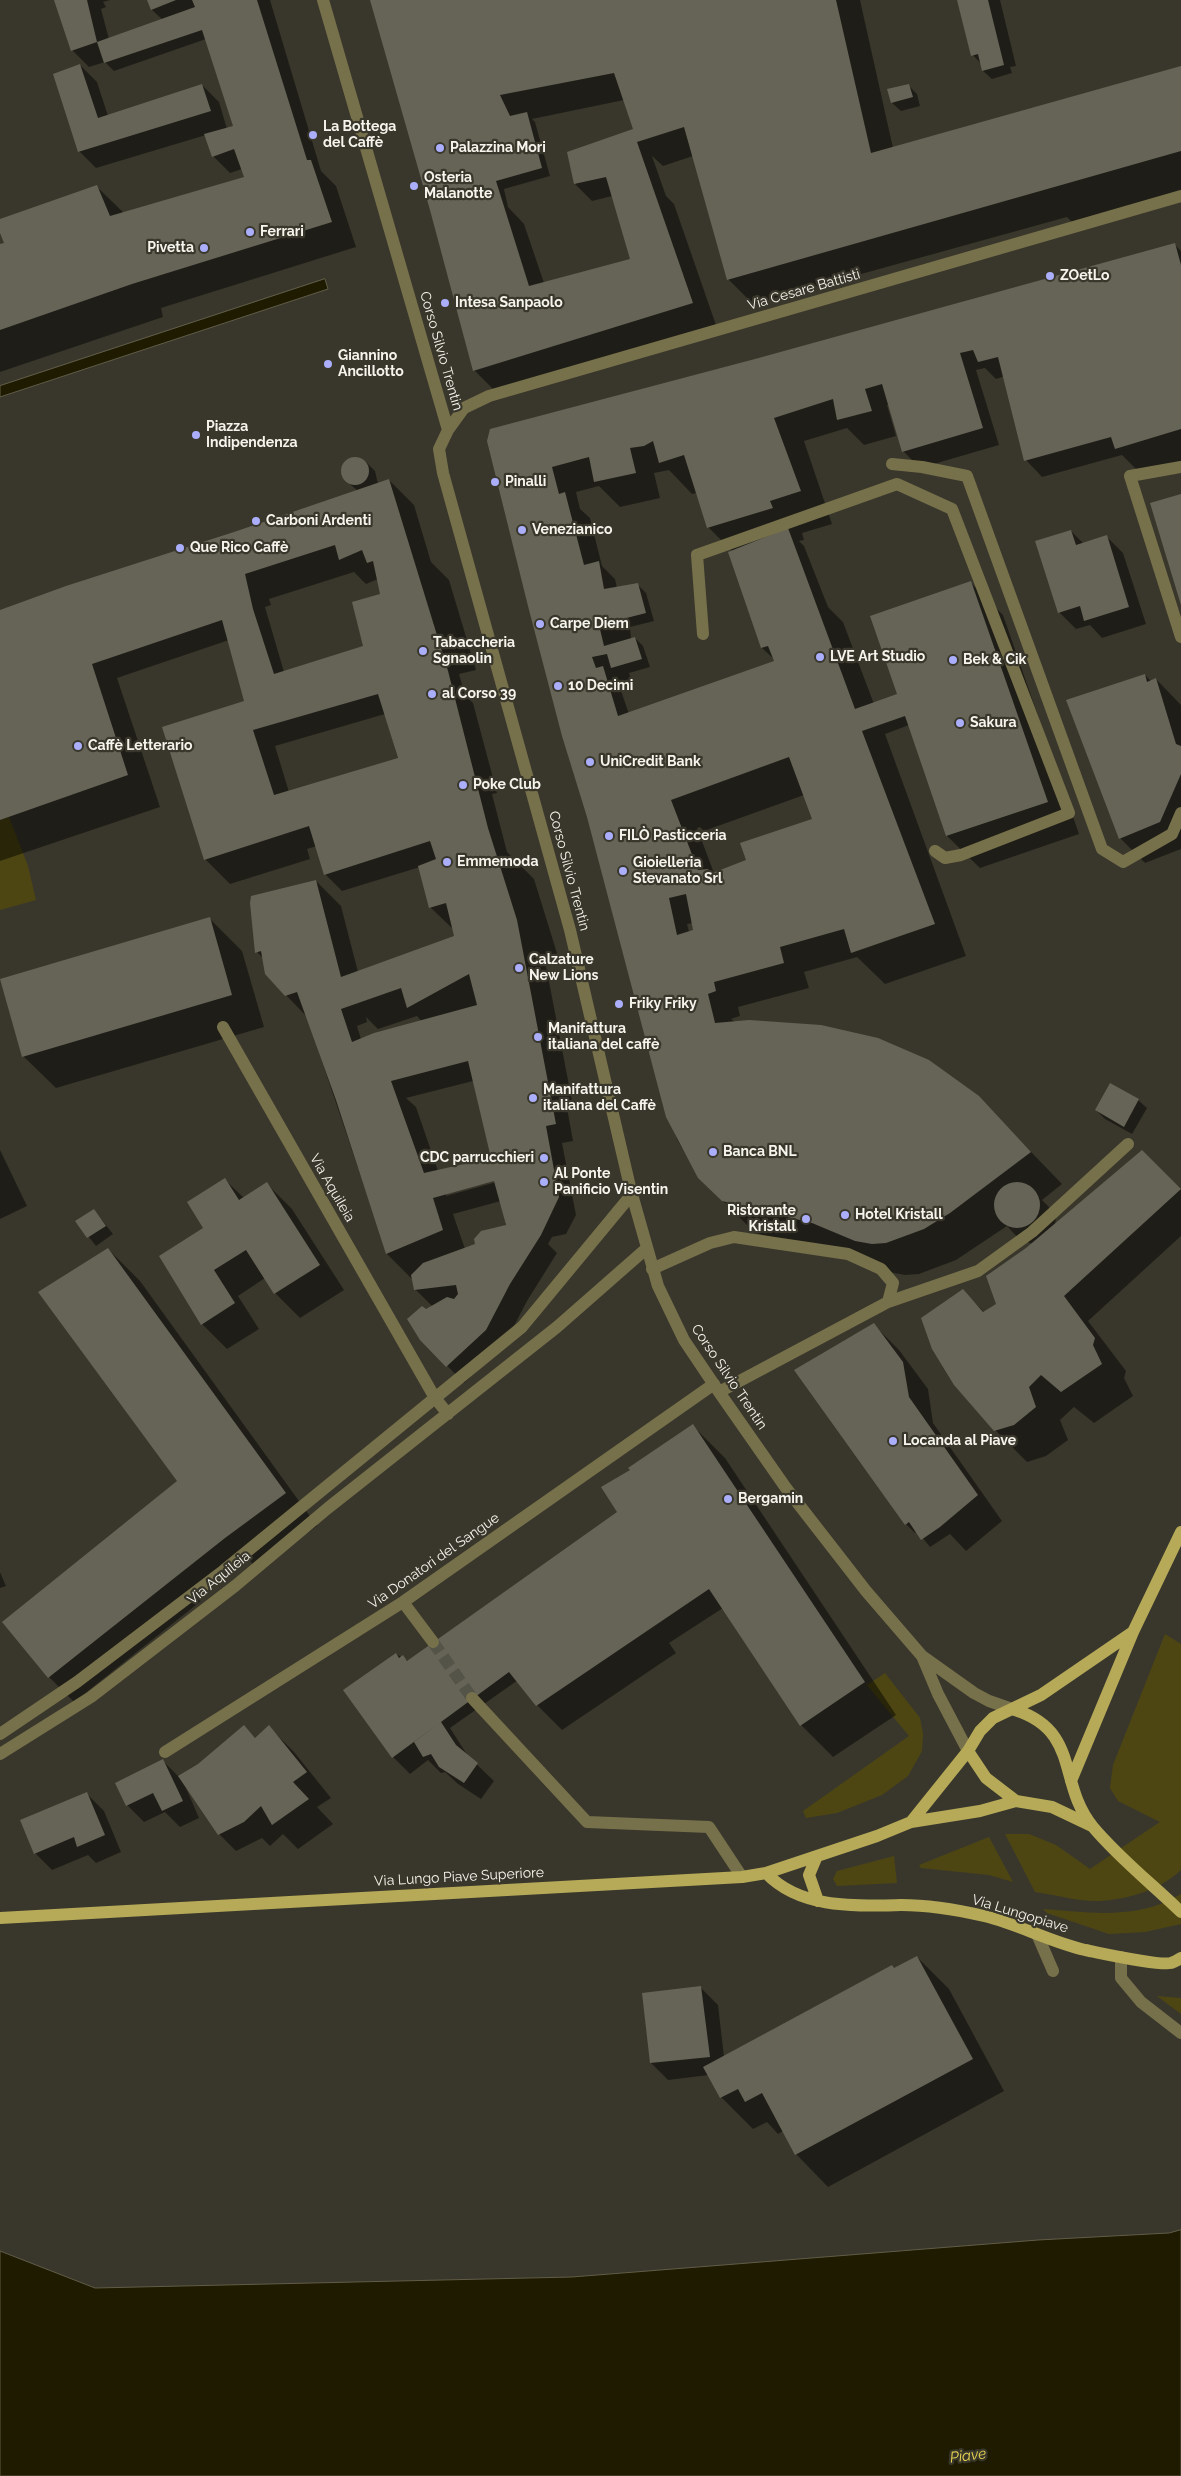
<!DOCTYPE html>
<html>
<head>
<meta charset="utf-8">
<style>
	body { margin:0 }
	canvas { display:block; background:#39372b }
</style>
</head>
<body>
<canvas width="1181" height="2476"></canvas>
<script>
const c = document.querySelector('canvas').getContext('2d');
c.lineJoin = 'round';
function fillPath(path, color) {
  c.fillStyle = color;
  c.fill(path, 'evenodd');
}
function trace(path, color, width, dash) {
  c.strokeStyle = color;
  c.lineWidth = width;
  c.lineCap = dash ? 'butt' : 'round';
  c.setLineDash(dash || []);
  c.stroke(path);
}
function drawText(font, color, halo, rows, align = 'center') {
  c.font = font + ' Raleway,sans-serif';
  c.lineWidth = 4.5;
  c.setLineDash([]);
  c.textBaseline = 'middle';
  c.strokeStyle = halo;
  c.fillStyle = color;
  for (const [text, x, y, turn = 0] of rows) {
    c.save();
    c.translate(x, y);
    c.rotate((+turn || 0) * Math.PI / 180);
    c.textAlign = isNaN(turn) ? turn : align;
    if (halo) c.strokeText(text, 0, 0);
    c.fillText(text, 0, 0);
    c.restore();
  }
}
fillPath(new Path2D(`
	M9 817 28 866 36 900 0 910V820Z
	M1165 1634 1181 1644V1870C1160 1890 1129 1899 1100 1901 1080 1902 1056 1895 1035 1892L1005 1834H1029L1056 1845 1090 1869 1160 1822 1118 1801 1110 1788 1113 1765Z
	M885 1673 920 1718 923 1734 922 1751 908 1776 882 1795 837 1813 806 1818 803 1811 909 1736 867 1685Z
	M989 1837 1013 1882 989 1875 921 1868 919 1865Z
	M894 1856 897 1883 837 1886 833 1879 837 1871Z
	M1181 1894V1924L1145 1932 1109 1934 1047 1913 1043 1909C1091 1913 1139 1920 1181 1894Z
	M1157 1996 1181 1998V2014Z`), '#4d4612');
const water = new Path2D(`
	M325 279 328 289 0 397V386Z
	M1181 2230V2476H0V2251L95 2288 572 2277 1038 2240 1169 2233Z`);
fillPath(water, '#1f1b00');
trace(water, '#605c47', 1);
fillPath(new Path2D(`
	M55 0H110L103 2 106 7 101 9 109 39 163 20 152 10 149 0H270L321 171 336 186 356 247 161 308 163 317 0 372V245L5 243 0 230V220L96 186 124 213 245 177 242 169 230 173 213 156 206 135 96 168 79 151 80 65 97 82 108 116 202 85 219 102 227 129 235 127 206 39 114 71 105 62 89 67 72 50Z
	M371 0H860L893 148 1181 67V192L1074 224 1067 217 753 304 728 279 693 156 663 166 652 156 666 196 674 204 717 328 499 395 474 370 431 209ZM624 100 634 130 575 184 592 201 612 196 631 260 544 283 524 224 508 207 504 189 550 176 535 122 532 119Z
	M959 0H1000L1016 66 1010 67 1012 73 992 79 983 71 982 65 973 55Z
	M908 85 917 94 920 106 901 111 892 103Z
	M1174 244 1181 251V462L1141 474 1122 455 1042 477 1026 460 1005 376 996 379 985 368 976 370 999 445 920 468 903 451 889 404 887 405 896 436 864 445 847 428 804 441 832 524 802 533 804 540 799 541 804 546 828 607 843 622 874 704 896 696 971 583 1003 615 1079 834 980 868 947 836 909 725 885 734 966 956 885 984 857 957 804 972 809 988 738 1007 740 1016 731 1019 735 1022 978 1097 1062 1184 1042 1200 1052 1210 1056 1216 1055 1225 1142 1151 1181 1190V1236L1088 1321 1126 1371 1124 1378 1133 1396 1094 1423 1074 1407 1060 1420 1068 1440 1046 1456 1027 1462 995 1430 963 1291 985 1313 998 1305 1033 1244 1019 1239 1007 1226 956 1260 919 1274 905 1275 889 1272 846 1255 755 1233 699 1177 678 1141 667 1116 488 441 756 360ZM669 470 692 494 696 493 708 527 733 552 762 648 776 661 629 714 618 682 631 679 629 673 650 667 643 646 635 638 631 639 630 627 654 621 646 593 638 585 617 588 615 579 602 566 590 518 580 509 576 492 599 486 620 507 660 498 654 473ZM804 795 813 819 747 861 714 873 697 828 700 827 704 831ZM693 923 695 930 689 932 687 924Z
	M356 457 366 462 375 471 378 484 389 480 414 505 431 562 449 580 476 670 459 674 465 695 473 703 497 793 492 794 507 852 534 879 560 963 546 966 573 1106 567 1108 573 1141 562 1143 576 1215 566 1234 552 1237 548 1244 557 1253 527 1301 503 1347 464 1383 421 1339 426 1311 433 1307 415 1289 412 1279 387 1254 307 1017 286 995 264 959 257 952 316 881 341 906 358 972 455 937 454 930 430 907 420 867 342 891 325 874 317 846 307 849 310 859 230 884 205 859 248 705 229 640 117 678 160 807 0 861V611L358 491 345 480 341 470 346 460ZM354 572 366 584 378 579 382 595 366 648 284 672 265 607 271 605 269 599ZM385 714 398 759 289 792 275 746ZM417 1016 421 1021 361 1039 357 1026 367 1022 366 1017 378 1029ZM473 1081 492 1159 438 1171 416 1107 406 1098ZM500 1179V1181L446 1196V1193ZM501 1201 506 1227 477 1245 465 1249 453 1214Z
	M1071 531 1084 544 1106 536 1123 553 1146 624 1102 638 1090 625 1076 629 1059 612Z
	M1145 675 1151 681 1156 679 1181 705V849L1145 863 1120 838Z
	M210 919 242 951 264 1027 56 1088 23 1056Z
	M1111 1084 1138 1100 1147 1108 1132 1134 1105 1119 1096 1110Z
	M0 1150 27 1206 0 1219Z
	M224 1179 244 1198 267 1184 292 1209 344 1290 300 1318 275 1293 265 1278 238 1296 259 1329 227 1349 202 1324 205 1228Z
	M94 1210 113 1234 96 1246 77 1222Z
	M108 1249 140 1281 317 1526 258 1569 243 1554 194 1593 201 1601 74 1702 49 1677 178 1480Z
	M874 1325 899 1350 928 1389 933 1423 1002 1521 966 1551 950 1534 930 1547 917 1531 915 1533 906 1524 890 1499Z
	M693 1426 725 1458 896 1715 833 1757 801 1725 723 1608 669 1643 676 1653 562 1730 537 1705 518 1680 450 1728 468 1756 494 1781 481 1799 458 1784 445 1772 441 1773 428 1760 410 1774 393 1757 396 1654 408 1661 619 1513 631 1471Z
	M0 1572 6 1586 0 1588Z
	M244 1726 256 1739 269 1727 294 1752 331 1798 317 1807 333 1824 298 1849 283 1834 270 1846 262 1838 236 1851 219 1834 183 1781 199 1818 180 1827 165 1812 144 1822 127 1805 163 1761 179 1777 200 1764Z
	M87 1794 104 1811 121 1852 96 1863 88 1855 52 1870 35 1853Z
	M917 1957 949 1989 1004 2091 828 2187 796 2154 783 2131 778 2134 767 2122 753 2129 721 2097 709 2075 668 2080 651 2063 701 1988 718 2005 724 2057Z`), '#0007');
fillPath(new Path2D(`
	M54 0H87L97 42 71 51Z
	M147 0H176L151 10Z
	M192 0H257L307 160H311L332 222 132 284 0 330V244L4 243 0 233V219L97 185 110 216 244 177 234 149 212 157 204 134 233 126 202 30 104 63 97 42 195 7Z
	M370 0H836L871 153 1181 66V151L727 280 684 127 637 142 693 303 473 371 430 210ZM614 73 633 129 567 152 574 184 606 177 630 259 529 286 496 181 542 168 527 112 510 116 500 95Z
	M957 0H988L1004 65 982 71 978 54 971 56Z
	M80 64 98 118 202 84 211 111 78 152 53 74Z
	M909 84 913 97 891 103 887 89Z
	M1175 243 1181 265V429L1115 449 1111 437 1024 461 998 357 978 362 973 350 960 353 983 428 902 452 882 384 865 389 872 411 837 420 833 399 774 418 801 491 770 501 773 508 707 528 684 455 659 463 653 441 644 446 630 448 636 473 594 482 589 457 552 467 559 494 565 492 584 565 599 561 604 589 638 583 646 613 599 625 604 646 635 637 642 659 611 668 607 654 592 657 596 668 603 666 618 716 774 661 768 646 761 648 728 552 788 528 855 709 897 694 870 616 971 581 1048 802 946 836 905 716 862 731 935 924 851 953 844 929 780 947 784 963 714 982 716 991 708 994 715 1023 749 1020 821 1025 878 1038 929 1060 979 1096 1031 1152 950 1213 924 1229 886 1243 872 1244 855 1241 812 1223 722 1201 698 1178 666 1117 587 817 562 736 528 606 487 441 490 429 755 359ZM789 757 812 819 740 843 746 860 710 874 708 869 698 870 671 800ZM686 894 693 930 677 935 669 898Z
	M341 471a14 14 0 1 1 28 0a14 14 0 1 1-28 0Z
	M389 479 448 671 488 828 517 920 556 1124 546 1126 559 1197 541 1235 510 1284 486 1330 446 1367 420 1340 407 1319 422 1306 426 1309 447 1297 454 1299 458 1294 456 1285 414 1290 411 1275 423 1263 475 1244 474 1239 481 1231 506 1225 494 1181 433 1198 443 1230 386 1254 336 1100 297 992 285 996 265 974 261 951 255 953 250 903 251 896 316 880 341 977 454 936 446 903 429 908 418 866 436 859 430 841 324 875 309 826 204 860 162 727 244 701 222 620 92 664 128 775 0 820V610L66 586 234 532ZM335 545 339 560 362 550 367 563 373 561 380 594 352 602 363 646 274 674 253 609 245 574ZM378 694 398 758 274 795 253 730ZM469 974 477 1005 374 1033 352 1042 341 1009 401 988 407 1008ZM468 1061 491 1158 424 1173 391 1081Z
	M1181 494V605L1150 503Z
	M1071 530 1076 545 1107 535 1129 607 1084 621 1080 606 1058 613 1035 541Z
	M1145 674 1147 682 1156 678 1176 744 1181 746V774L1160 822 1119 839 1066 700Z
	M210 917 232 995 22 1057 0 979Z
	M1110 1083 1139 1099 1124 1127 1095 1110Z
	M1142 1150 1181 1189 1064 1296 1095 1338 1093 1345 1102 1364 1061 1392 1041 1375 1029 1387 1036 1407 1014 1425 994 1431 954 1385 932 1349 921 1318 963 1289 983 1312 996 1304 986 1276 1026 1248Z
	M225 1178 239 1200 267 1182 320 1265 274 1294 246 1250 214 1270 235 1303 201 1325 159 1256 203 1228 187 1202Z
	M994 1205a23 23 0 1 1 46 0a23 23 0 1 1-46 0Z
	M94 1209 106 1226 87 1238 75 1221Z
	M108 1248 286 1493 225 1538 48 1678 2 1622 177 1481 38 1292Z
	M874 1323 903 1362 909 1397 978 1495 940 1527 921 1540 909 1522 905 1525 794 1370Z
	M693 1424 865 1682 800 1726 709 1589 536 1706 509 1672 392 1758 343 1690 396 1653 399 1658 403 1655 407 1661 617 1512 601 1487 630 1470 628 1468Z
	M441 1722 456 1745 478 1763 464 1783 439 1767 431 1754 423 1757 414 1742Z
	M244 1725 255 1738 269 1725 307 1772 293 1782 309 1799 272 1825 261 1806 244 1822 218 1835 178 1776 198 1764Z
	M163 1759 183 1801 162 1811 153 1793 126 1806 115 1783Z
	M87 1792 105 1835 77 1847 74 1837 34 1854 20 1820Z
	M917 1956 973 2059 795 2155 762 2093 745 2102 738 2089 720 2098 703 2067 892 1965 894 1968Z
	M701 1986 710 2057 650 2063 642 1993Z`), '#666457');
trace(new Path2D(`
	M433 1642 472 1698`), '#555448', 12, [12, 6]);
trace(new Path2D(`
	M323 0 448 430
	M892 464 922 467 967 476 1102 849 1123 862 1172 834 1181 813
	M1181 467 1130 476 1181 637
	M703 634 697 555 897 484 952 509 1069 813 961 855 945 858 935 851
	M223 1027 435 1398 448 1414
	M652 1269 710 1243 734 1237 848 1254 881 1269 893 1283 888 1302 719 1392
	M888 1302 978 1271 1032 1232 1128 1144
	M403 1602 433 1642
	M922 1656 938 1694 968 1751
	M472 1698 587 1822 709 1827 742 1877
	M1015 1710 989 1701 974 1693 922 1656 866 1591 786 1488 719 1392 684 1340 658 1286 631 1191 570 930 443 473 439 449 448 430 464 408 489 396 1181 196
	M0 1734 77 1682 223 1571 522 1327 632 1194
	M165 1752 403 1602 714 1384
	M0 1754 91 1697 235 1586 328 1508 557 1327 647 1248
	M1037 1934 1053 1971
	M1121 1957V1978L1141 2002 1181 2033`), '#77714b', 12);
trace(new Path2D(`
	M1015 1710C1081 1731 1057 1784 1093 1827 1119 1858 1152 1884 1181 1912
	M968 1751 986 1778 1016 1801 1052 1807 1092 1826
	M1071 1781 1133 1632 1181 1532
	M911 1822 968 1751 980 1731 993 1718 1041 1695 1133 1632
	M817 1856 809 1875 818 1901
	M766 1873C800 1909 855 1906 901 1905 928 1905 958 1910 984 1916 1018 1924 1050 1942 1085 1950 1101 1953 1158 1966 1171 1963 1174 1962 1178 1960 1181 1958
	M0 1918 742 1877 766 1873 877 1836 911 1822 980 1811 1016 1801`), '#b6aa58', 12);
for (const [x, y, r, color] of [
	[313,135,5,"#abaffb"],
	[440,148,5,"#abaffb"],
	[414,186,5,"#abaffb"],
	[250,232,5,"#abaffb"],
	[204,248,5,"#abaffb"],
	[1050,276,5,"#abaffb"],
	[445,303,5,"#abaffb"],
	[328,364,5,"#abaffb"],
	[196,435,5,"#abaffb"],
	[495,482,5,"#abaffb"],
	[256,521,5,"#abaffb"],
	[522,530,5,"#abaffb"],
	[180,548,5,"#abaffb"],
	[540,624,5,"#abaffb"],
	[423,651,5,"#abaffb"],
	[820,657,5,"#abaffb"],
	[953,660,5,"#abaffb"],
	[558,686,5,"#abaffb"],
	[432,694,5,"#abaffb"],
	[960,723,5,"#abaffb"],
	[78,746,5,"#abaffb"],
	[590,762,5,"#abaffb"],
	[463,785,5,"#abaffb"],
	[609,836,5,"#abaffb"],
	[447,862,5,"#abaffb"],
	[623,871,5,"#abaffb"],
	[519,968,5,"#abaffb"],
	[619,1004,5,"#abaffb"],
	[538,1037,5,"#abaffb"],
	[533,1098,5,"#abaffb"],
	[713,1152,5,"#abaffb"],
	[544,1158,5,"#abaffb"],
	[544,1182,5,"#abaffb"],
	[845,1215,5,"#abaffb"],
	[806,1219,5,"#abaffb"],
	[893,1441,5,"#abaffb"],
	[728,1499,5,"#abaffb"]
]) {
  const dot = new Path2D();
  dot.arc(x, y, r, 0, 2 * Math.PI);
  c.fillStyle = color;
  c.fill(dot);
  trace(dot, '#39372b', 2);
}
drawText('bold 14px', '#f6f5ed', '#39372b', [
	["La Bottega",323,127],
	["del Caffè",323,143],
	["Palazzina Mori",450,148],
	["Osteria",424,178],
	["Malanotte",424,194],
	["Ferrari",260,232],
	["Pivetta",194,248,"right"],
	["ZOetLo",1060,276],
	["Intesa Sanpaolo",455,303],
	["Giannino",338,356],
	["Ancillotto",338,372],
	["Piazza",206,427],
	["Indipendenza",206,443],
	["Pinalli",505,482],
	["Carboni Ardenti",266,521],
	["Venezianico",532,530],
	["Que Rico Caffè",190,548],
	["Carpe Diem",550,624],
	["Tabaccheria",433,643],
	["Sgnaolin",433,659],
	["LVE Art Studio",830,657],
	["Bek & Cik",963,660],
	["10 Decimi",568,686],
	["al Corso 39",442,694],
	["Sakura",970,723],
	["Caffè Letterario",88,746],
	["UniCredit Bank",600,762],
	["Poke Club",473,785],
	["FILÒ Pasticceria",619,836],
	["Emmemoda",457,862],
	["Gioielleria",633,863],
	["Stevanato Srl",633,879],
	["Calzature",529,960],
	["New Lions",529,976],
	["Friky Friky",629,1004],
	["Manifattura",548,1029],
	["italiana del caffè",548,1045],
	["Manifattura",543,1090],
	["italiana del Caffè",543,1106],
	["Banca BNL",723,1152],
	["CDC parrucchieri",534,1158,"right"],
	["Al Ponte",554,1174],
	["Panificio Visentin",554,1190],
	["Ristorante",796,1211,"right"],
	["Kristall",796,1227,"right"],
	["Hotel Kristall",855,1215],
	["Locanda al Piave",903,1441],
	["Bergamin",738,1499]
], 'left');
drawText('14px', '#f6f5ed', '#39372b', [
	["Via Cesare Battisti",804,290,-16],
	["Corso Silvio Trentin",441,351,74],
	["Corso Silvio Trentin",569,871,75],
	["Via Aquileia",332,1188,60],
	["Corso Silvio Trentin",729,1377,56],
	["Via Donatori del Sangue",434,1561,-35],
	["Via Aquileia",219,1578,-39],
	["Via Lungo Piave Superiore",459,1877,-3],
	["Via Lungopiave",1020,1914,17]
]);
drawText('italic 15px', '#ebd850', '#39372b', [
	["Piave",968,2456,-7]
]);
</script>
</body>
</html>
